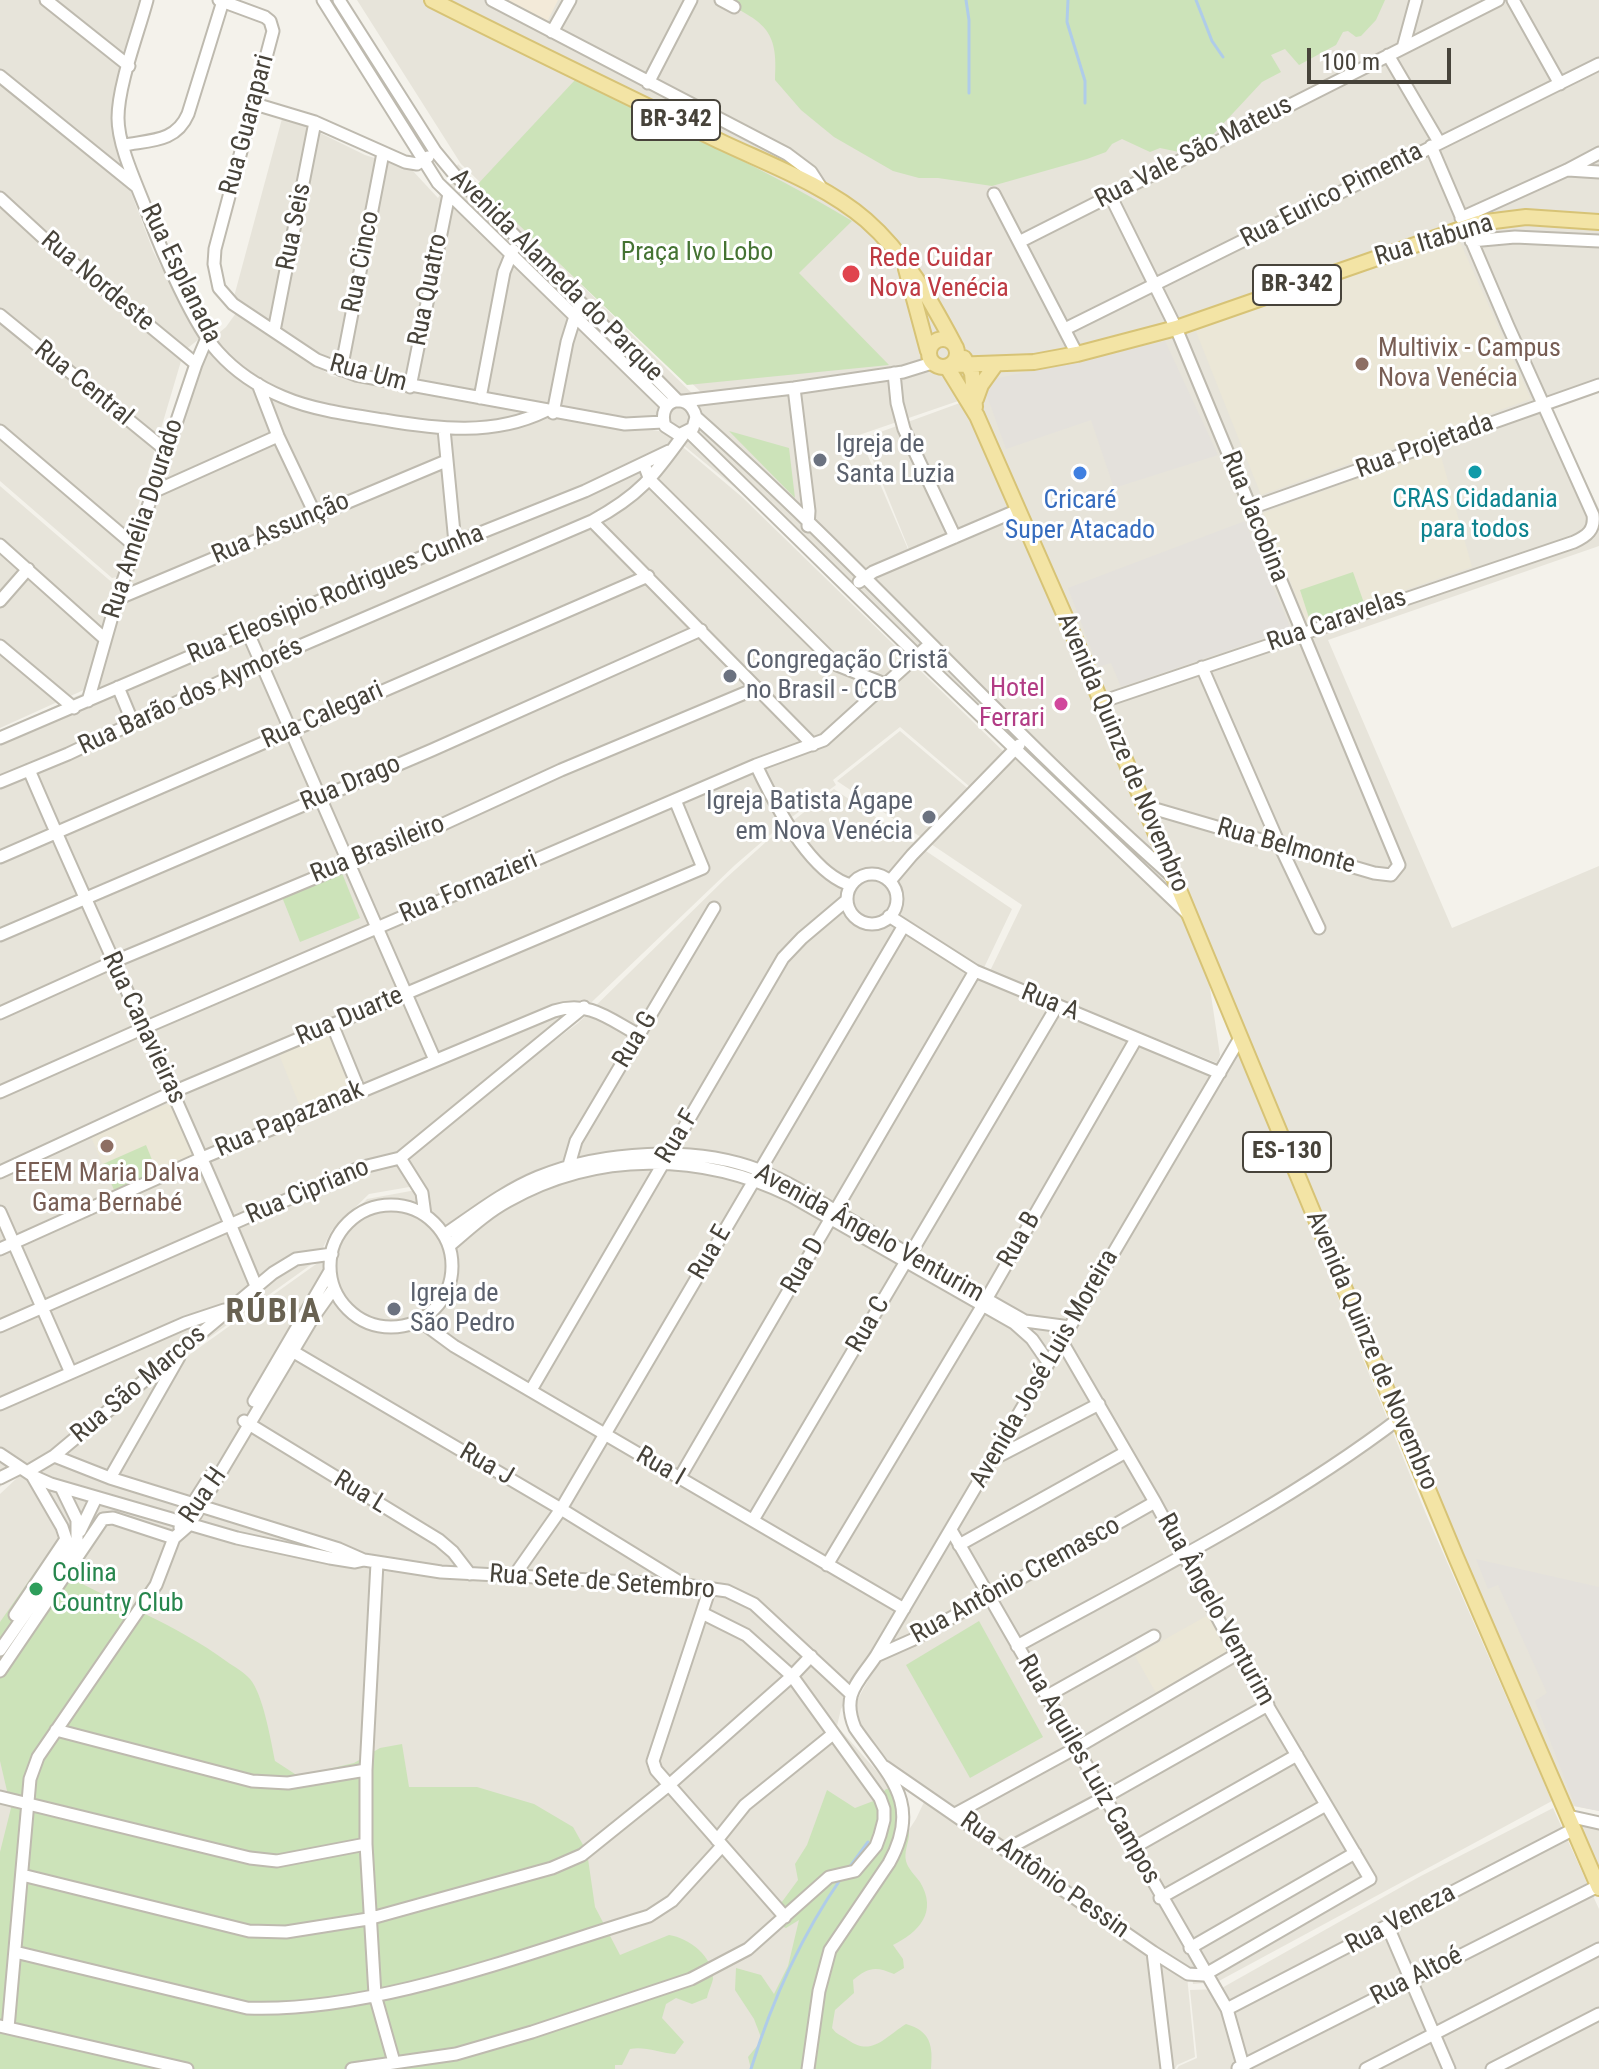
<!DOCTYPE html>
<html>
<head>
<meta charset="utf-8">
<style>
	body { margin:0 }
	#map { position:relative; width:1599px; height:2069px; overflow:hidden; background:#f4f2eb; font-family:"Roboto Condensed",sans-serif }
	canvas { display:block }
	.scale { position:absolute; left:1307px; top:48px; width:144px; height:36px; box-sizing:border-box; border:4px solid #47433a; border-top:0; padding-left:10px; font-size:24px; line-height:28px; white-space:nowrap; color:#47433a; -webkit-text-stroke:6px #fff; paint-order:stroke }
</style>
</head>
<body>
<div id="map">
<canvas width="1599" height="2069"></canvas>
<div class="scale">100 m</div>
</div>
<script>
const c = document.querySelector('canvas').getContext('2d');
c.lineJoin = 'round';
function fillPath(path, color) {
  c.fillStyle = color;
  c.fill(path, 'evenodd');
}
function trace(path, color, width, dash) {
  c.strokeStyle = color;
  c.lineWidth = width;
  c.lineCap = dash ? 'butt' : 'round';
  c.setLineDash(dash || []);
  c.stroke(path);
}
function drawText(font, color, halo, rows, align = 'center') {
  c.font = font + ' "Roboto Condensed",sans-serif';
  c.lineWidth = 6;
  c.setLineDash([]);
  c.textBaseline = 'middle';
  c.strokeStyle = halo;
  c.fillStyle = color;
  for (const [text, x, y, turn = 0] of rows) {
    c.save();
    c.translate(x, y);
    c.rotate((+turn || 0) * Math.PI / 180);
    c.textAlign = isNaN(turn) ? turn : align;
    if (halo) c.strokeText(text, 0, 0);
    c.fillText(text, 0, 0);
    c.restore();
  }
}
fillPath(new Path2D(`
	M0 0H141L123 66 120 92 129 187 153 251 199 339 184 351 117 577 112 578 0 481Z
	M357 0H1599V390L1551 409 1599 509V546L1328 640 1452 928 1599 866V1811L1573 1806 1477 1598 1387 1370 1202 935 1220 1055 1217 1063 990 971 1022 905 837 781 900 731 972 792 1008 752 849 597 910 552 864 438 968 400 948 366 702 393 461 164Z
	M283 115 305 123 308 127 365 155 412 170 438 198 458 164 701 402 846 380 946 369 964 399 859 435 908 549 845 592 744 495 665 430 539 411 665 432 742 497 1004 752 970 787 900 727 833 780 836 785 785 822 735 865 573 1020 404 1157 421 1185 369 1194 332 1230 316 1261 75 1434 14 1473 0 1487V731L88 691 194 354 226 327 236 313 234 307 331 376 517 408 332 374 232 304Z
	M0 486 115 585 86 689 0 728Z
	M834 789 1012 909 981 974 1217 1069 1058 1336 841 1709 837 1726 903 1801 799 2069H0V1494L17 1478 319 1262 334 1234 367 1199 427 1188 408 1160 486 1093 578 1023 725 879 767 841Z
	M1238 1052 1426 1514 1552 1801 1217 1982 1193 1984 1191 1971 881 1762 847 1719 929 1568 1064 1333Z
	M924 1802 1187 1976 1195 2057 1177 2065 1175 2069H818L854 1913 916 1819Z
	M1553 1808 1599 1909V2069H1177L1179 2066 1197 2058 1190 1990 1220 1989 1419 1877Z
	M1580 1824 1599 1828V1880Z`), '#e7e4da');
fillPath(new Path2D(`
	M497 0H558L546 24Z`), '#f3ead9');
fillPath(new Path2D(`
	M1165 341 1218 455 1114 488 1091 420 1006 449 985 390 994 379Z
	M1245 521 1291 629 1121 687 1111 663 1098 667 1068 588Z
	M1476 1559 1599 1587V1811L1575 1806 1535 1701 1547 1693 1498 1585 1488 1589Z`), '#e4e1dc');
fillPath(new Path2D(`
	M1459 240 1531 399 1261 495 1195 329Z
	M1439 449 1472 567 1307 624 1263 513Z
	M328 1030 351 1086 301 1109 278 1052Z
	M170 1103 193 1156 114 1190 91 1137Z
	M1210 1614 1230 1651 1156 1693 1135 1656Z`), '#ebe7d7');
fillPath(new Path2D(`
	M720 0H1385L1376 20 1361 36 1356 37 1348 31 1343 32 1336 45 1299 65 1285 49 1271 55 1281 72 1262 82 1207 141 1179 152 1160 148 1150 152 1122 139 1112 144 1106 152 1087 159 992 186 938 178H919L893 171 834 137 801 110 775 80C779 28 763 22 720 0Z
	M575 80C668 125 763 167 852 221L799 273 889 365 687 385 477 185Z
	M729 431 789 448 795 498Z
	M1353 572 1364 603 1310 621 1300 590Z
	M340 868 360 918 300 942 280 892Z
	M146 1145 157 1172 114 1190 103 1164Z
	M58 1539 73 1557 63 1574C117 1603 176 1624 226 1661 233 1666 244 1672 250 1679 263 1694 271 1741 275 1761L298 1776 354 1763 380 1748 402 1744 409 1787H477L534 1804 573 1827 587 1852 595 1907 620 1955 669 1935C689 1938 713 1956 713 1979 712 1984 708 1992 707 1998L692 2004 676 1998 666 2004 662 2018 684 2042 675 2054C659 2053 645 2046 630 2049L622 2065H615V2069H0V1852L11 1808 0 1761V1622Z
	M979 1621 1043 1737 970 1778 906 1665Z
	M896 1788C904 1803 910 1818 909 1836 908 1844 904 1852 906 1861 908 1869 915 1875 920 1882 938 1912 919 1932 893 1945L903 1959 904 1968 894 1974C876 1966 868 1967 853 1980L854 1993 835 2010 832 2028C837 2035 841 2035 848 2040 872 2057 885 2037 906 2024 931 2031 933 2046 931 2069H751L748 2057 762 2040 754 2019 735 1990 736 1968 761 1975 774 1994 788 1966 799 1920 786 1928 776 1924V1910L798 1880 795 1864 807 1845 827 1790 855 1808 876 1800 886 1789Z`), '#cce3b9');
trace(new Path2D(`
	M966 0 969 20V93
	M1068 0 1067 22 1085 81V103
	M1196 0 1212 41 1223 57
	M849 1868 868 1842
	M751 2069C772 2000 801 1936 842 1877`), '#afcce9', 3);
const minor = new Path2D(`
	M46 0 129 66
	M147 0C138 34 118 85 118 118 118 148 139 189 149 217 162 252 194 326 218 352 235 371 259 387 283 397 313 410 351 415 384 420 437 429 494 436 545 411
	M219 0 265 17 270 21 273 31 215 249 214 264 219 288 233 304 317 360 356 375 625 424 663 422
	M323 0 438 183 667 406
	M339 0 435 151 454 174 678 401
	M492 0 787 154 811 172 822 189
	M721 0 734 7
	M1513 0 1560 84
	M552 32 570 0
	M1403 48 1416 0
	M1388 55 1439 142
	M0 76 137 187
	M648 83 691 0
	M255 104 315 122 405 162 417 164 428 157
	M124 145C151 140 176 142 188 114L223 1
	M1568 170 1599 172
	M994 194 1077 354
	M1110 195 1176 328 1399 865 1391 875 1374 873 1145 806
	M0 198 50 244 196 364
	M1461 218 1567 170 1599 153
	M1471 241 1515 237 1599 241
	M1019 242 1498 0
	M0 315 168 452
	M1065 329 1599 64
	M274 331 315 122
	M341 370 383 153
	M894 373 897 403 904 429 955 537
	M258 384 278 436 316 516
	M410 387 449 194
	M794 388 809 511 808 526
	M480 398 504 272 513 250
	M683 401 794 388 903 372 932 363
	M553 413 567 342 577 310
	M696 417 693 428 679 435 665 426C656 399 689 390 696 417 862 564 1008 732 1174 878
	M444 429 455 543
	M0 431 135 546
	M689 432 917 655 1189 915
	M644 464 650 480 837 665 885 684
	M153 492 278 436
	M1251 508 1599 385
	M592 521 813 745
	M0 545 105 639
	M859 582 873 572 1018 510
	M117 599 446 461
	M0 601 28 569
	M248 633 435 1060
	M0 646 74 708
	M1202 667 1280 846 1319 928
	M118 687 133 723
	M88 701 117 599 196 364 207 338
	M1101 702 1574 542C1587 536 1595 530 1593 515L1508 326 1431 146
	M0 738 455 543 585 491 669 451
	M756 765C773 801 810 874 851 885
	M29 770C103 943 185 1112 256 1286
	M0 782 68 754 260 663 592 521C640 495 653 477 684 434
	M0 857 648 576
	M847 899a25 25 0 1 1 50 0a25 25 0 1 1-50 0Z
	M890 881 912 855 1019 745
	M889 916 975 971 1220 1073
	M0 935 432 750 701 630
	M0 1013 113 962 439 826 561 770 757 688
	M332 1024 359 1090
	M0 1092 144 1028 756 765 824 740 930 644
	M400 1158 422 1193 425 1215
	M0 1172 173 1092 703 868 675 800
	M567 1172 576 1141 714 908
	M330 1266a61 61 0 1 1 122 0a61 61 0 1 1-122 0Z
	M0 1212 71 1373
	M444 1235C475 1214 504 1191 538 1177 601 1151 694 1145 759 1170 796 1185 831 1209 866 1229 919 1260 971 1291 1025 1321L1070 1327
	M449 1246C468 1230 486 1213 508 1201 596 1151 701 1152 791 1196L1014 1323 1032 1339 1048 1362
	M0 1249 202 1158 554 1011C589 1000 609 1019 639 1035
	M420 1321 454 1346 904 1609
	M0 1326 359 1168 400 1158 584 1007
	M287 1348 561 1509 681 1583
	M531 1390 783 958 802 938 847 900
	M254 1401 330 1271
	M0 1404 185 1323 224 1310
	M244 1421 439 1540 453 1552 470 1574
	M0 1454 33 1476 51 1484 237 1538 330 1558 355 1562 364 1560 441 1572 685 1585 727 1591 754 1604 850 1693
	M54 1456 110 1478 339 1549 364 1560
	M993 1459 1099 1404
	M27 1472 54 1456 273 1273 296 1259 332 1254
	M680 1477 975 971
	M0 1478 20 1468
	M110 1478 179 1357
	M753 1520 1057 1006
	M180 1528 181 1522 211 1475
	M951 1530 1227 2009 1244 2069
	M80 1531 96 1498
	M959 1545 1126 1452
	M377 1563 366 1770V1844L375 1995 394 2062
	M827 1565 987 1298 1136 1039
	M514 1576 561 1509 903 927
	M710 1588 653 1761 656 1770 785 1917
	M15 1615 66 1539 62 1527 33 1477
	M1017 1646C1146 1575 1282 1508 1400 1418
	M0 1650 77 1540V1520L61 1487
	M876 1656 912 1640 1155 1502
	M0 1671 103 1519 113 1518 174 1538
	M1047 1696 1154 1636
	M56 1730 252 1781 288 1783 366 1770
	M885 1767 1153 1952 1188 1974 1204 1975 1370 1879 1237 1654 1155 1502 1061 1340
	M0 1797 250 1858 277 1861 366 1844
	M955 1814 1076 1748 1237 1654
	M1568 1816 1599 1823
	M717 1840 745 1805 833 1734
	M1133 1848 1297 1755
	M1007 1849 1105 1797 1268 1705
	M22 1875 249 1931 286 1932 368 1919 552 1868 582 1855 669 1785 792 1676 811 1656
	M1160 1898 1326 1805
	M1388 1927 1449 2069
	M1190 1948 1355 1853
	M15 1952 247 2008C375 2013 526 1953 649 1916L672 1901 722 1846
	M1153 1952 1167 2069
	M1227 2009 1574 1829
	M0 2026 187 2069
	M8 2028 30 1779 38 1757 156 1585 174 1538 190 1524 312 1319 334 1288
	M1238 2068 1598 1886
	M352 2069 456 2054 532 2032 691 1979 748 1949 829 1877 855 1871 876 1846 880 1835 884 1820V1809L880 1798 792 1676 746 1635 702 1613
	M808 2069 819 1991 830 1950 889 1863C923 1802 888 1776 855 1728 841 1694 858 1683 876 1656L1240 1038
	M1366 2069 1599 1949
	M1492 2069 1599 2014`);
const major = new Path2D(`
	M432 0C525 47 618 92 711 137 762 162 823 183 866 220 905 254 930 299 954 344
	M906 269 928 351
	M929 353a14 14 0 1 1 28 0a14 14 0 1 1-28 0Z
	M964 358 972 373 975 407
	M951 365 1034 362 1077 354 1176 328 1478 223 1526 217 1599 222
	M947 367 977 416 1075 639 1456 1557 1599 1888
	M976 399 981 385 996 364`);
trace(minor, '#bebaaf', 15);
trace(major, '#d7c376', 18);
trace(minor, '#fff', 11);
trace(major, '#f3e4a5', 14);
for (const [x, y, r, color] of [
	[851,274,10,"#e0444e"],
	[1362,364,8,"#8d6e63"],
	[820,460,8,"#6b7280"],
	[1475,472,8,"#0f9aa8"],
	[1080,473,8,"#3f7fe0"],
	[730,676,8,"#6b7280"],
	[1061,704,8,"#d1479c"],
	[929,817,8,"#6b7280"],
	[107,1146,8,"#8d6e63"],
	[394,1309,8,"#6b7280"],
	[36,1589,8,"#2e9e5b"]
]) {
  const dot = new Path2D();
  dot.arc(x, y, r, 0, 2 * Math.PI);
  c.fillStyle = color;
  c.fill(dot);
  trace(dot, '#fff', 3);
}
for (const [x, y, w] of [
	[676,120,88],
	[1297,285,88],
	[1287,1152,88]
]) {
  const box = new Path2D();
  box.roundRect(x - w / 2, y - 20, w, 40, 6);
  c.fillStyle = '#fff';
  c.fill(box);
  trace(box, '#47433a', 2);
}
drawText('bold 24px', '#47433a', null, [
	["BR-342",676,120],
	["BR-342",1297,285],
	["ES-130",1287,1152]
]);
drawText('26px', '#47433a', '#fff', [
	["Rua Guarapari",248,125,-75],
	["Rua Vale São Mateus",1194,153,-27],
	["Rua Eurico Pimenta",1332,196,-27],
	["Rua Seis",295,227,-79],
	["Rua Itabuna",1434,241,-17],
	["Rua Cinco",362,262,-79],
	["Rua Esplanada",180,274,64],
	["Avenida Alameda do Parque",556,276,45],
	["Rua Nordeste",97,282,40],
	["Rua Quatro",429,290,-79],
	["Rua Um",368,374,15],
	["Rua Central",83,384,39],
	["Rua Projetada",1425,447,-20],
	["Rua Jacobina",1254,517,68],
	["Rua Amélia Dourado",144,519,-72],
	["Rua Assunção",281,529,-23],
	["Rua Eleosipio Rodrigues Cunha",336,595,-23],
	["Rua Caravelas",1337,621,-19],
	["Rua Barão dos Aymorés",191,697,-25],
	["Rua Calegari",323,716,-24],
	["Avenida Quinze de Novembro",1122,753,67],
	["Rua Drago",351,784,-23],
	["Rua Belmonte",1286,847,16],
	["Rua Brasileiro",378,850,-22],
	["Rua Fornazieri",469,888,-23],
	["Rua A",1050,1003,22],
	["Rua Duarte",350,1017,-23],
	["Rua Canavieiras",143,1028,65],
	["Rua G",636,1040,-59],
	["Rua Papazanak",290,1120,-23],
	["Rua F",678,1137,-59],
	["Rua Cipriano",308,1192,-23],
	["Avenida Ângelo Venturim",869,1234,29],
	["Rua B",1020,1240,-60],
	["Rua E",711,1253,-60],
	["Rua D",804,1266,-60],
	["Rua C",869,1325,-60],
	["Avenida Quinze de Novembro",1371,1351,67],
	["Avenida José Luis Moreira",1045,1369,-60],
	["Rua São Marcos",139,1385,-40],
	["Rua J",486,1465,30],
	["Rua I",660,1467,30],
	["Rua L",360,1493,31],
	["Rua H",204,1496,-55],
	["Rua Antônio Cremasco",1016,1581,-29],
	["Rua Sete de Setembro",602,1583,4],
	["Rua Ângelo Venturim",1215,1610,61],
	["Rua Aquiles Luiz Campos",1088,1770,60],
	["Rua Antônio Pessin",1044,1876,35],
	["Rua Veneza",1401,1920,-28],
	["Rua Altoé",1417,1977,-27]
]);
drawText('26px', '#457333', '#fff', [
	["Praça Ivo Lobo",697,253]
]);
drawText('26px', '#be3a42', '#fff', [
	["Rede Cuidar",869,259],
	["Nova Venécia",869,289]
], 'left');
drawText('26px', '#785e54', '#fff', [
	["Multivix - Campus",1378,349],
	["Nova Venécia",1378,379],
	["EEEM Maria Dalva",107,1174,"center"],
	["Gama Bernabé",107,1204,"center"]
], 'left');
drawText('26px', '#5b616d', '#fff', [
	["Igreja de",836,445],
	["Santa Luzia",836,475],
	["Congregação Cristã",746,661],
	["no Brasil - CCB",746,691],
	["Igreja Batista Ágape",913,802,"right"],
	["em Nova Venécia",913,832,"right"],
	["Igreja de",410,1294],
	["São Pedro",410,1324]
], 'left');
drawText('26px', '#0d838f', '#fff', [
	["CRAS Cidadania",1475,500],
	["para todos",1475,530]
]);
drawText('26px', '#366cbe', '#fff', [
	["Cricaré",1080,501],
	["Super Atacado",1080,531]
]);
drawText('26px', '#b23c85', '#fff', [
	["Hotel",1045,689],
	["Ferrari",1045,719]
], 'right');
drawText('26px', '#27864d', '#fff', [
	["Colina",52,1574],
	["Country Club",52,1604]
], 'left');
c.letterSpacing = '2px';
drawText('bold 34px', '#696252', '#fff', [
	["RÚBIA",274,1313]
]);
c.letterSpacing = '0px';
</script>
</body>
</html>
